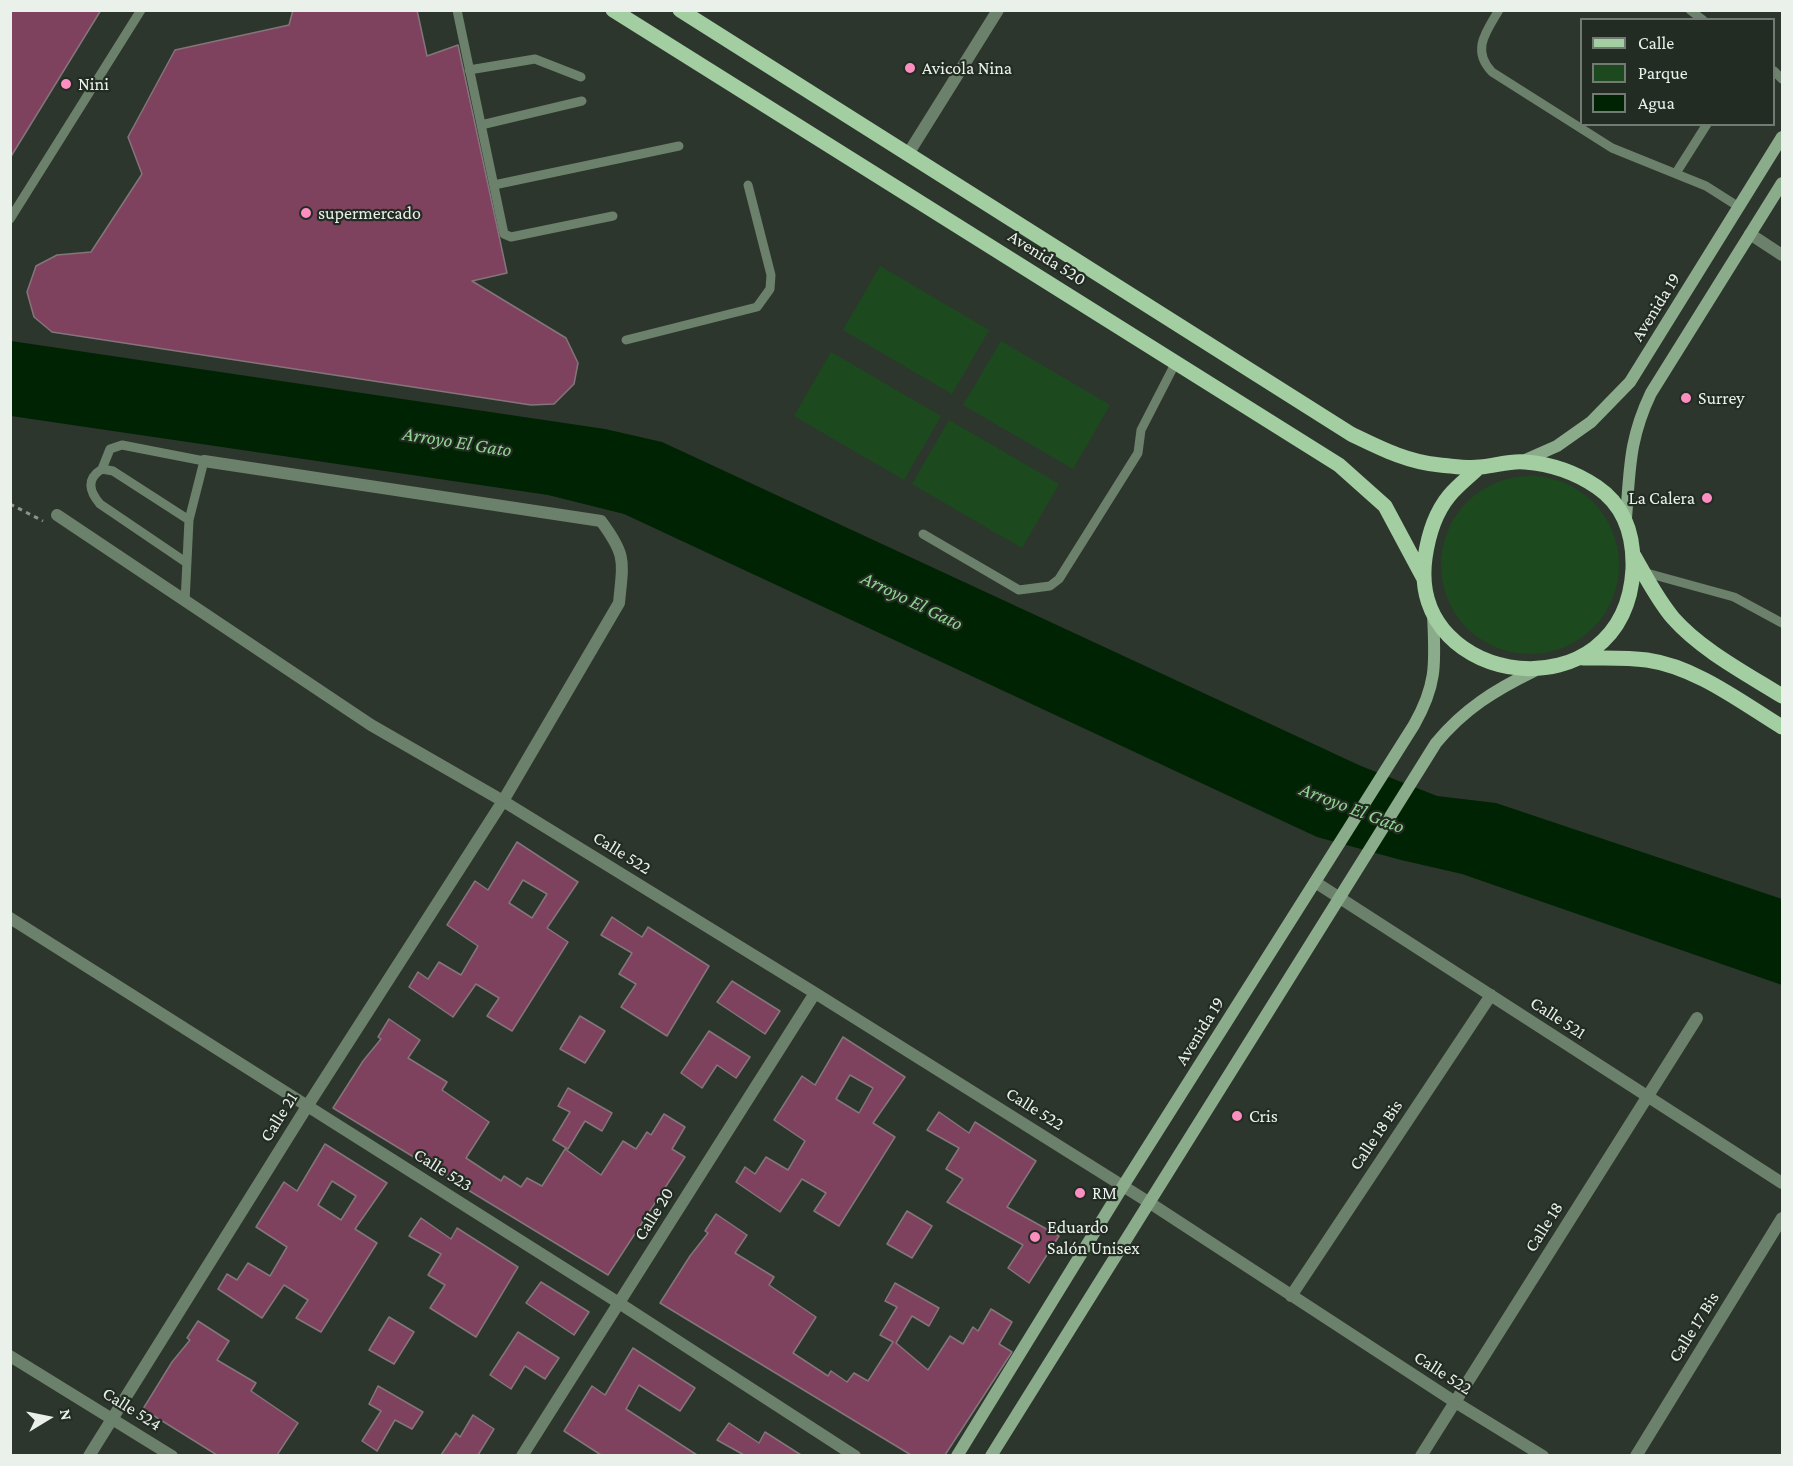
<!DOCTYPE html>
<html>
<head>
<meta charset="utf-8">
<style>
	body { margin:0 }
	#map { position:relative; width:1793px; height:1466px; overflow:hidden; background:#2d362c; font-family:"Crimson Pro",serif }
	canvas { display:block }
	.frame { position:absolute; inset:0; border:12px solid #eaf0ea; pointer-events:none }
	.legend { position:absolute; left:1580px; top:18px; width:195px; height:108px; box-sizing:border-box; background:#232c23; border:2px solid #737a73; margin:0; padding:8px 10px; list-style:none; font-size:18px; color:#eaf0ea }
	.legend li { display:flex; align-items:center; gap:12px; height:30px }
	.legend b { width:30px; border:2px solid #737a73 }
	.north { position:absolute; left:18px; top:1388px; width:60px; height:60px; -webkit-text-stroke:4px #232c23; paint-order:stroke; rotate:80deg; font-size:16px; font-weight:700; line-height:24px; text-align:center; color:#eaf0ea }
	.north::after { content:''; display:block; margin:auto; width:21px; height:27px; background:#eaf0ea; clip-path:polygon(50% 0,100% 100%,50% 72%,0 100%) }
</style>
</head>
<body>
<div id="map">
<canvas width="1793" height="1466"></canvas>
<div class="frame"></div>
<ul class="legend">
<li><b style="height:8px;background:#a3cea2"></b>Calle</li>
<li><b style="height:16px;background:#1c4a1e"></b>Parque</li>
<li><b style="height:16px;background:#002303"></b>Agua</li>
</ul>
<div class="north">N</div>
</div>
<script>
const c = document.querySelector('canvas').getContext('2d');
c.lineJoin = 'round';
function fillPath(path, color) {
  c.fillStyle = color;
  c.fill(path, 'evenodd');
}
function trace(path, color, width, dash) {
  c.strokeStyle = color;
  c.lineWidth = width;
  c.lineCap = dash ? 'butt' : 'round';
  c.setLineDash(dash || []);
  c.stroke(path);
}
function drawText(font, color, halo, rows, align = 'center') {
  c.font = font + ' "Crimson Pro",serif';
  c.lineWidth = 4.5;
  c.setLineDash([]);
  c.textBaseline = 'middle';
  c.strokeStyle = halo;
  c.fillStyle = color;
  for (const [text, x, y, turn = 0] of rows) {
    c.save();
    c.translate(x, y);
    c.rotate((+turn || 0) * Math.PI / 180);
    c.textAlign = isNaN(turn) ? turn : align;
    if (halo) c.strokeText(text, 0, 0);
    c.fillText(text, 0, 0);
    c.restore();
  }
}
fillPath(new Path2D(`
	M880 266 989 330 952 394 843 330Z
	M1001 341 1110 405 1073 469 963 405Z
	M831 352 941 416 904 480 794 416Z
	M949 420 1059 484 1022 548 912 484Z
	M1441 565a89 89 0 1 1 178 0a89 89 0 1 1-178 0Z`), '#1c4a1e');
fillPath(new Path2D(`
	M11 341 605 429 662 442 1361 766 1437 796 1496 803 1782 899V985L1462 874 1401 860 1317 837 624 514 548 495 11 416Z`), '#002303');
const building = new Path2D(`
	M10 10H101L10 158Z
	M293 10H417L427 56 458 45 507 273 472 281 566 338 578 363 574 384 554 404 531 405 52 332 34 317 27 292 36 266 57 255 91 252 142 174 128 137 175 50 289 25Z
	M517 842 578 882 547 928 568 942 512 1031 487 1016 499 998 476 984 453 1017 409 987 418 972 428 979 439 962 461 975 478 946 447 925 475 881 488 890ZM523 880 547 894 532 918 509 903Z
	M612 917 642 937 648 927 709 966 667 1036 621 1007 636 984 619 974 632 953 601 935Z
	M732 981 780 1011 765 1034 717 1002Z
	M580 1016 605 1031 585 1063 560 1049Z
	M389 1019 420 1040 408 1058 447 1082 442 1090 489 1122 466 1158 501 1181 504 1176 521 1187 527 1178 542 1186 565 1149 601 1175 623 1141 636 1149 647 1132 651 1135 664 1114 685 1127 672 1149 685 1157 608 1275 333 1108 363 1061 381 1039 378 1037Z
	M709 1031 750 1057 736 1078 717 1065 702 1088 681 1073Z
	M843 1037 905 1077 873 1123 895 1137 839 1226 814 1211 826 1193 802 1179 780 1212 736 1182 745 1167 755 1174 766 1157 788 1170 805 1141 774 1120 802 1076 815 1085ZM850 1075 873 1088 859 1113 836 1099Z
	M568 1088 612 1113 602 1131 585 1121 568 1149 553 1140 570 1112 558 1106Z
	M939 1112 969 1133 975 1122 1036 1161 1007 1207 1059 1236 1029 1283 1008 1268 1023 1245 947 1202 963 1179 946 1169 959 1148 927 1130Z
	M325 1144 387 1183 355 1229 377 1243 321 1332 296 1318 308 1300 284 1285 262 1318 218 1289 227 1274 237 1280 248 1263 270 1276 287 1247 256 1227 284 1182 297 1191ZM332 1181 356 1196 341 1220 318 1205Z
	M907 1211 932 1226 912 1258 887 1244Z
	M716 1214 747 1235 735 1253 774 1277 769 1285 816 1317 793 1353 828 1376 831 1371 847 1382 854 1373 868 1381 893 1342 880 1335 897 1307 885 1301 895 1283 939 1308 929 1326 912 1316 896 1343 928 1370 950 1336 963 1344 973 1327 978 1331 991 1309 1012 1322 999 1344 1012 1352 945 1455H911L660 1303 690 1256 708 1233 705 1231Z
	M421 1218 451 1239 457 1228 518 1267 476 1337 430 1308 445 1285 428 1275 441 1254 409 1236Z
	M541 1282 589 1312 574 1335 526 1303Z
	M389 1317 414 1332 394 1364 369 1350Z
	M198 1321 229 1341 217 1360 256 1383 251 1391 298 1423 277 1455H217L143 1409 172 1362 190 1340 187 1338Z
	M518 1332 559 1358 545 1379 525 1366 511 1389 490 1375Z
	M633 1348 695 1388 680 1411 639 1385 626 1409 697 1455H601L564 1431 592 1386 605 1395Z
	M378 1386 423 1412 412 1429 395 1420 377 1451 362 1441 381 1411 369 1404Z
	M473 1415 494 1429 478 1455H441L456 1433 460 1437Z
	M729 1423 759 1443 765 1432 801 1455H744L717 1440Z`);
fillPath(building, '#7e425e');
trace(building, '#84757a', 1.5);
trace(new Path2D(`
	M10 504 43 521`), '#8c938b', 3, [4.5, 4.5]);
trace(new Path2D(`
	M457 10 504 234 511 237 613 216
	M1499 10C1486 32 1471 50 1492 72L1612 148 1706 186 1739 207
	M1690 10 1703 20
	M469 70 535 59 581 77
	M1774 71 1782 79
	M481 125 582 101
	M1676 173 1707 124
	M494 185 679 146
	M10 219 141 10
	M626 340 757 307 770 289 771 275 748 185
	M102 469 110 449 122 445 204 461 189 520
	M923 534 1019 590 1050 586 1059 579 1138 453 1141 430 1176 362
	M1643 572 1734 597 1782 623
	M185 602 189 520 113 471 102 469C86 479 89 491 100 504L187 563`), '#6c816b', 9);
trace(new Path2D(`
	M908 154 998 10
	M1750 234 1782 255
	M57 515 371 725 503 801 815 993 1150 1203 1455 1402 1543 1456
	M1315 882 1782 1183
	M10 918 619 1303 855 1456
	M1291 1296 1491 995
	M10 1356 172 1456
	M89 1456 308 1105 503 801 619 603C623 561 627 556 601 521L204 461
	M522 1456 815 993
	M1421 1456 1697 1018
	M1636 1456 1782 1218`), '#6c816b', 12);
trace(new Path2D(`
	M1523 461 1557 446 1591 422 1630 382 1782 137
	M1626 518C1630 468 1629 439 1651 393L1782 183
	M957 1456 1123 1186 1414 725C1438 683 1435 661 1433 614
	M991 1456 1436 743C1464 709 1495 690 1534 671`), '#8bac8b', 12);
trace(new Path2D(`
	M613 10 1339 465 1385 506 1423 577
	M680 10 1351 434C1380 448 1407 462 1440 465 1453 466 1467 469 1480 467 1495 466 1511 460 1525 462 1551 464 1575 472 1597 487 1625 506 1634 537 1633 569 1625 717 1407 689 1425 558 1428 537 1435 513 1449 496 1457 486 1469 477 1478 468
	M1634 556C1646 577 1657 599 1673 618 1701 650 1747 674 1782 696
	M1583 658C1604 658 1626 657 1647 660 1696 667 1741 702 1782 727`), '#a3cea2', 15);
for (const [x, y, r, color] of [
	[910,68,6,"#fd8ec0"],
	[66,84,6,"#fd8ec0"],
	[306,213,6,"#fd8ec0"],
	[1686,398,6,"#fd8ec0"],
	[1707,498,6,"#fd8ec0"],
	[1237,1116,6,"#fd8ec0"],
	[1080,1193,6,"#fd8ec0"],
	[1035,1237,6,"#fd8ec0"]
]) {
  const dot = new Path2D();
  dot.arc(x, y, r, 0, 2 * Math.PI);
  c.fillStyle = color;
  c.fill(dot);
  trace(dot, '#232c23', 2);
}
drawText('18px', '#eaf0ea', '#232c23', [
	["Avicola Nina",922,68],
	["Nini",78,84],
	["supermercado",318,213],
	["Surrey",1698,398],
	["La Calera",1695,498,"right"],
	["Cris",1249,1116],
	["RM",1092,1193],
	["Eduardo",1047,1227],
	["Salón Unisex",1047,1248]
], 'left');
drawText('18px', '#eaf0ea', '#232c23', [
	["Avenida 520",1047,258,32],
	["Avenida 19",1656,307,-58],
	["Calle 522",622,853,32],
	["Calle 521",1558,1018,33],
	["Avenida 19",1200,1031,-58],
	["Calle 522",1035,1109,32],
	["Calle 21",279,1117,-58],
	["Calle 18 Bis",1376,1135,-56],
	["Calle 523",443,1170,32],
	["Calle 20",654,1214,-58],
	["Calle 18",1544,1227,-58],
	["Calle 17 Bis",1694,1327,-58],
	["Calle 522",1443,1373,33],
	["Calle 524",132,1409,32]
]);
drawText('italic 20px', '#90d590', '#232c23', [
	["Arroyo El Gato",457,442,9],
	["Arroyo El Gato",912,601,26],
	["Arroyo El Gato",1352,808,21]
]);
</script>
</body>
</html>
